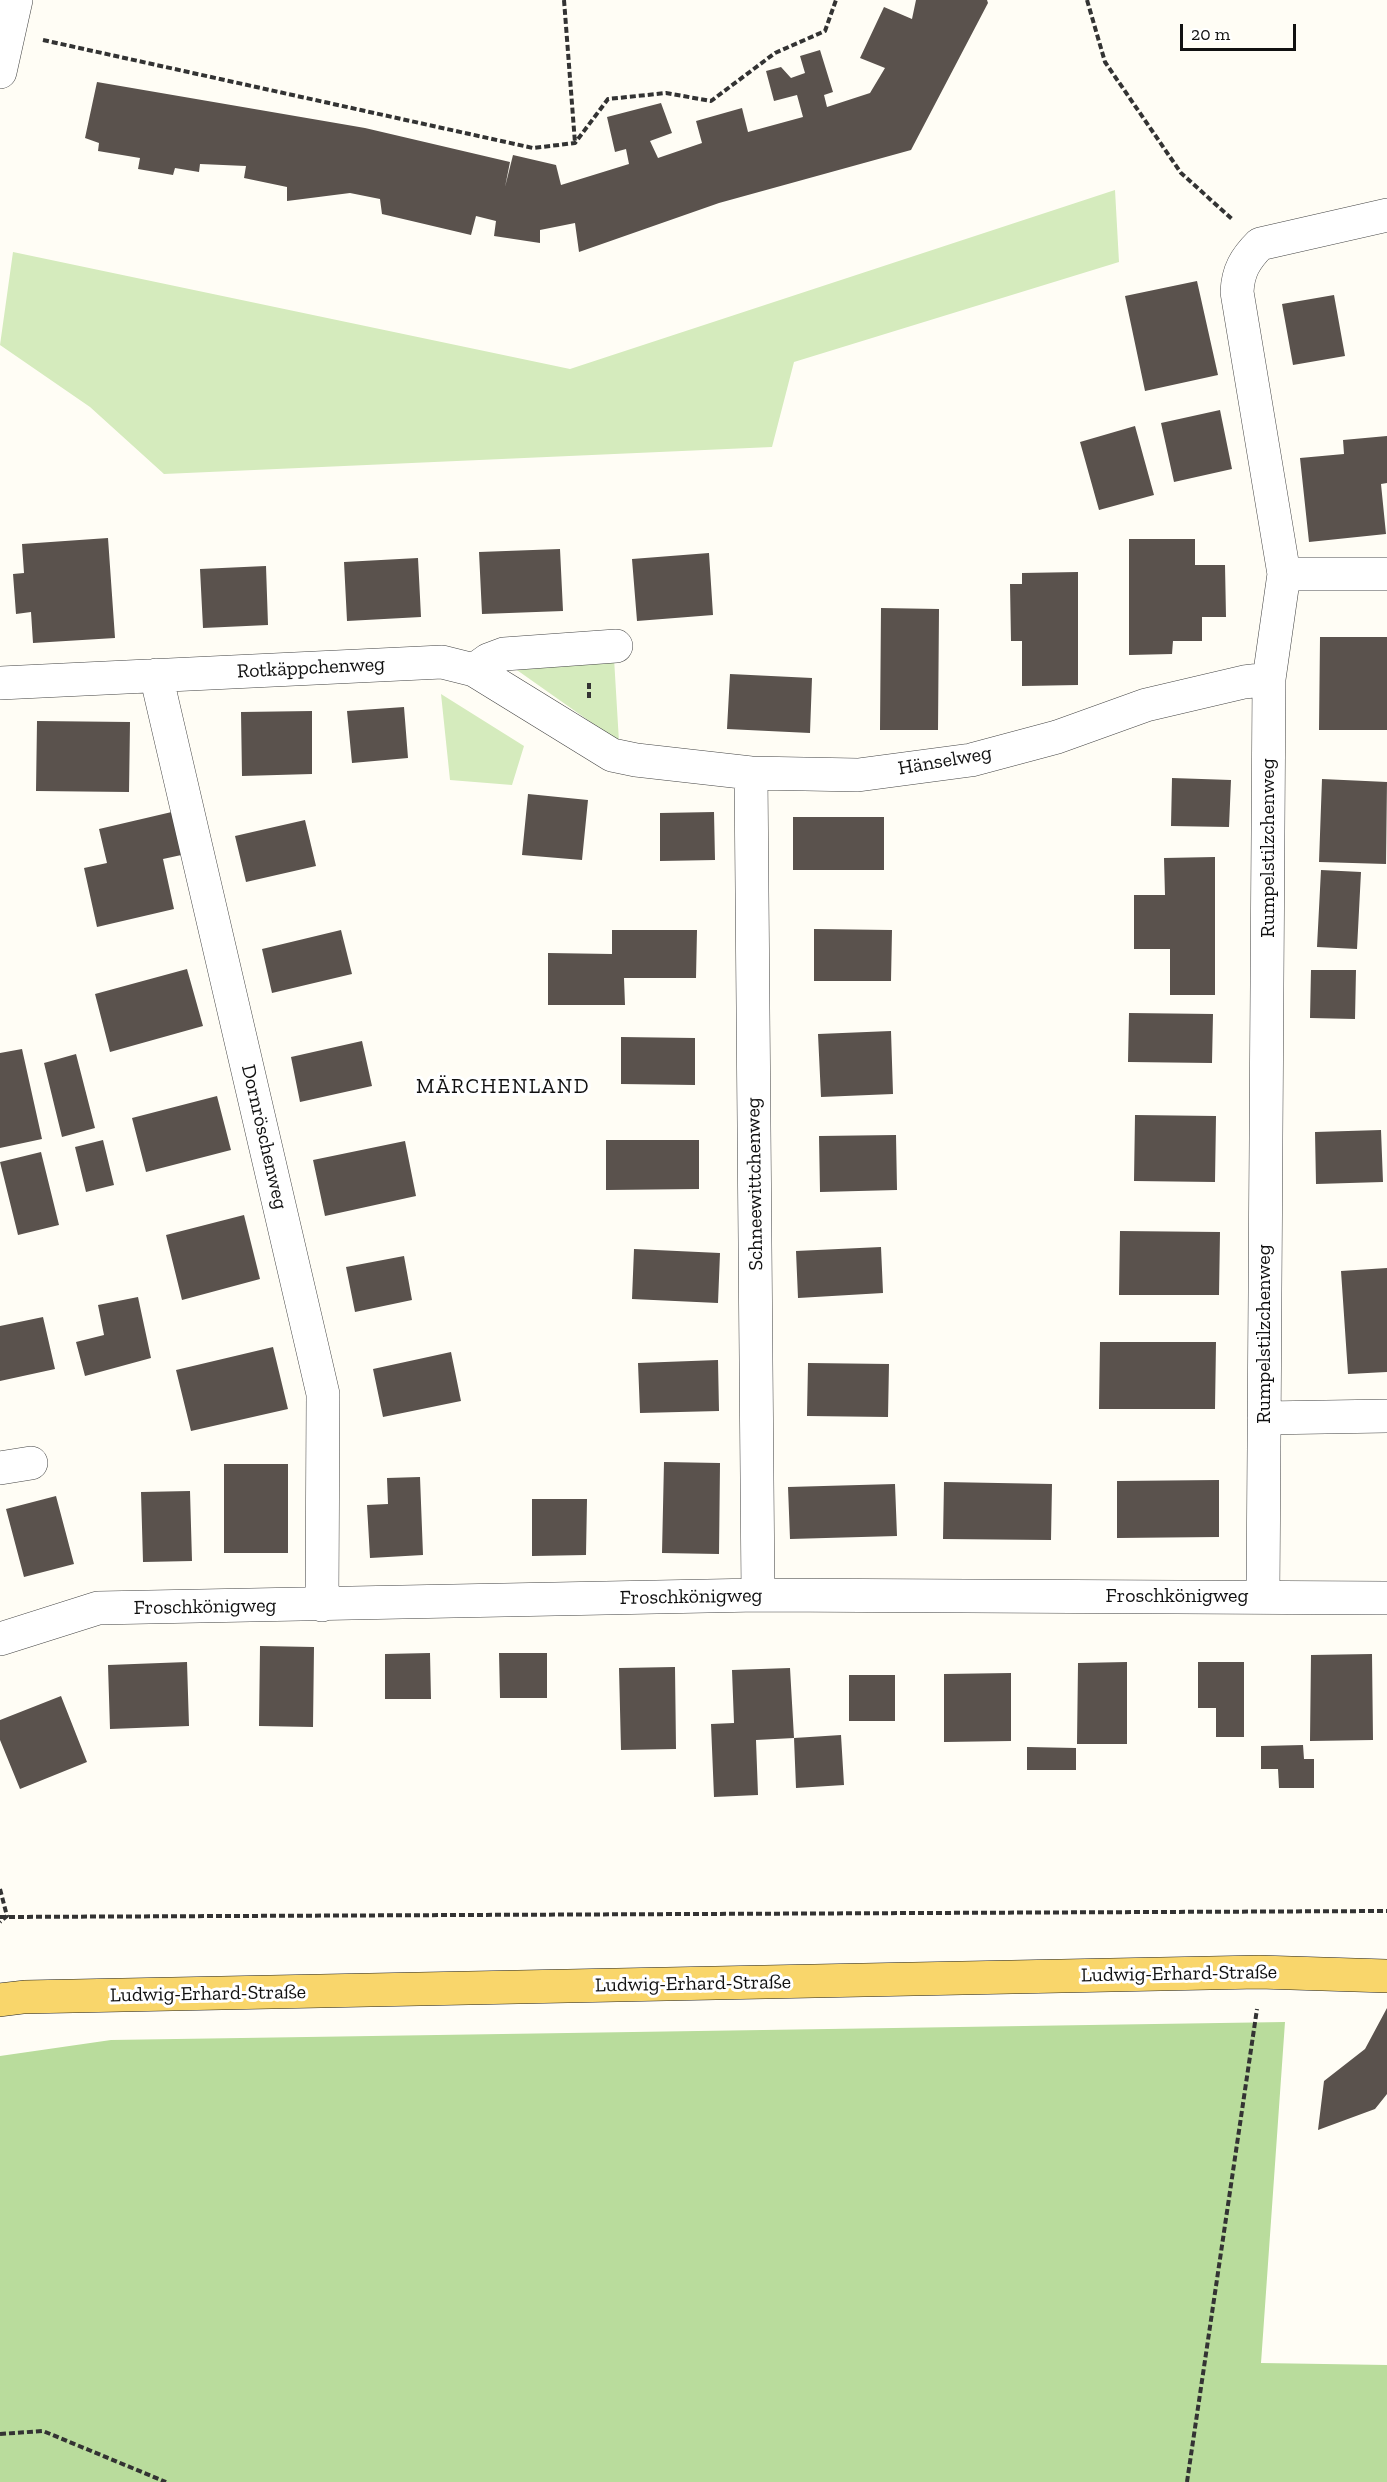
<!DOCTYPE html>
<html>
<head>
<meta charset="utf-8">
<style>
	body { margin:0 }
	#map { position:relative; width:1387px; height:2482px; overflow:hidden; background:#fffdf5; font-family:"Zilla Slab",serif }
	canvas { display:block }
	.scale { position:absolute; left:1180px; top:24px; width:116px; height:27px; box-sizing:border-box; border:3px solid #111; border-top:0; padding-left:8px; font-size:18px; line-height:21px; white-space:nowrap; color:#111; -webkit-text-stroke:4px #fff; paint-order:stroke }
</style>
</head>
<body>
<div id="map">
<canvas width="1387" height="2482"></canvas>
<div class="scale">20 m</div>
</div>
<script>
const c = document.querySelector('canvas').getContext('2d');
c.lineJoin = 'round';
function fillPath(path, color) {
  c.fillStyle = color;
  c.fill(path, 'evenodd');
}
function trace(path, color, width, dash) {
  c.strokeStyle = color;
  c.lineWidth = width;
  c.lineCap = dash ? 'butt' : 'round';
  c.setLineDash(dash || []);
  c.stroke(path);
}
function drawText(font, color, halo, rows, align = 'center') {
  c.font = font + ' "Zilla Slab",serif';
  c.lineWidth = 6;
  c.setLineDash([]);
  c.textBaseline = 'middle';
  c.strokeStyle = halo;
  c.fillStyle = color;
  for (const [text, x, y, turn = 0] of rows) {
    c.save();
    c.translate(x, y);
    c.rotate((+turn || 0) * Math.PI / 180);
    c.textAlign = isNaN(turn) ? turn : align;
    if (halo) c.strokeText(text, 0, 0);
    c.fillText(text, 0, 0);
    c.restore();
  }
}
fillPath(new Path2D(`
	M1115 190 1119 262 794 362 772 447 164 474 90 407 0 345 13 252 570 369Z
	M614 658 619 742 514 668Z
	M441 694 524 746 512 785 450 780Z`), '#d5ebbd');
fillPath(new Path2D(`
	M1285 2022 1261 2363 1387 2365V2482H0V2056L111 2040Z`), '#b9dc9c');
fillPath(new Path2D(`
	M916 0H987L988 3 911 150 719 203 579 252 575 223 540 230V243L494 236 496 221 476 216 471 235 382 214 380 199 350 193 287 201V187L244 178 246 166 200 164 199 172 175 168 173 175 138 169 140 158 98 151 99 143 85 138 97 82 365 128 510 162 505 187 513 155 556 165 561 185 629 164 626 149 615 152 607 117 661 103 672 133 650 141 658 158 702 143 696 121 742 108 748 132 803 117 797 95 774 101 766 71 781 67 791 78 805 73 800 56 820 50 833 92 824 95 827 107 870 93 885 68 860 58 884 7 912 19Z
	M1197 281 1218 375 1145 391 1125 296Z
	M1334 295 1345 356 1293 365 1282 304Z
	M1220 410 1232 469 1174 482 1161 423Z
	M1135 426 1154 495 1099 510 1080 442Z
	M1387 436V483L1381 484 1386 534 1309 542 1300 458 1344 454 1343 440Z
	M108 538 115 638 33 643 31 612 16 614 13 574 24 573 22 544Z
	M1129 539H1195V565H1225L1226 617H1202V641H1173L1172 654 1129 655Z
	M560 549 563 611 482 614 479 552Z
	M709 553 713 615 637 621 632 559Z
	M418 558 421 617 347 621 344 562Z
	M266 566 268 625 203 628 200 569Z
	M1078 572V685L1022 686V641H1011L1010 584H1022V573Z
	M881 608 939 609 938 730H880Z
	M1320 637H1387V730H1319Z
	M730 674 812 678 810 733 727 729Z
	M404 707 408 758 352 763 347 711Z
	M312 711V774L242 776 241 712Z
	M37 721 130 722 129 792 36 791Z
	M1172 778 1231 780 1229 827 1171 826Z
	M1322 779 1387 782 1386 864 1319 862Z
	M528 794 588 800 582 860 522 855Z
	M176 811 186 854 163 859 174 909 97 927 84 868 107 863 99 829Z
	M714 812 715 860 660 861V813Z
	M793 817H884V870H793Z
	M305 820 316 866 246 882 235 836Z
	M1215 857V995H1170V949H1134V895H1165L1164 858Z
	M1321 870 1361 872 1357 949 1317 947Z
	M814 929 892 930 891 981H814Z
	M341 930 352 974 272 993 262 949Z
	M612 930H697L696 978H624L625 1005H548V953L612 954Z
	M187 969 203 1026 110 1052 95 994Z
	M1311 970H1356L1355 1019 1310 1018Z
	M1129 1013 1213 1014 1212 1063 1128 1062Z
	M891 1031 893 1094 821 1097 818 1034Z
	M621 1037 695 1038V1085L621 1084Z
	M362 1041 372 1086 300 1102 291 1057Z
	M22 1049 42 1139 0 1148V1053Z
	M76 1054 95 1128 62 1137 44 1063Z
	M217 1096 231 1150 146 1172 132 1118Z
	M1135 1115 1216 1116 1215 1182 1134 1181Z
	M1381 1130 1383 1182 1316 1184 1315 1132Z
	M896 1135 897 1190 820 1192 819 1136Z
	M103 1140 114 1185 86 1192 75 1147Z
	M606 1140H699V1189L606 1190Z
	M405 1141 416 1196 325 1216 313 1160Z
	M41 1152 59 1225 18 1235 0 1162Z
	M244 1215 260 1279 182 1300 166 1235Z
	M1120 1231 1220 1232 1219 1295H1119Z
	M881 1247 883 1293 798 1298 796 1251Z
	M634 1249 720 1253 718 1303 632 1299Z
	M404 1256 412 1300 355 1312 346 1267Z
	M1387 1268V1372L1348 1374 1341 1271Z
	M138 1297 151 1358 85 1376 76 1342 104 1335 98 1305Z
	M43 1317 55 1369 0 1381V1326Z
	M1100 1342H1216L1215 1409H1099Z
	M273 1347 288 1409 191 1431 176 1370Z
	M451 1352 461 1401 383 1417 373 1369Z
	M718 1360 719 1411 640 1413 638 1363Z
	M808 1363 889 1364 888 1417 807 1416Z
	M664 1462 720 1463 719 1554 662 1553Z
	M224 1464H288V1553H224Z
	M420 1477 423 1555 370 1558 367 1505 388 1504 387 1478Z
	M1219 1480V1537L1117 1538V1481Z
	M944 1482 1052 1484 1051 1540 943 1539Z
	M895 1484 897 1536 790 1539 788 1487Z
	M190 1491 192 1561 143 1562 141 1492Z
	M56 1496 74 1564 24 1577 6 1509Z
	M532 1499H587L586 1555 532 1556Z
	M260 1646 314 1647 313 1727 259 1726Z
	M430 1653 431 1699H385V1654Z
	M499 1653H547V1698H500Z
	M1372 1654 1373 1740 1310 1741 1311 1655Z
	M187 1662 189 1726 110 1729 108 1665Z
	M1127 1662V1744H1077L1078 1663Z
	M1198 1662H1244V1737H1216V1708H1198Z
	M675 1667 676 1749 621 1750 619 1668Z
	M790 1668 794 1738 756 1740 758 1795 714 1797 711 1724 734 1723 732 1670Z
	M1011 1673V1741L944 1742V1674Z
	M849 1675H895V1721H849Z
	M61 1696 87 1762 20 1789 0 1740V1720Z
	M841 1735 844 1785 796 1788 794 1738Z
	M1303 1745 1304 1759H1314V1788H1279L1278 1769H1261V1746Z
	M1027 1747 1076 1748V1770H1027Z
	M1387 2008V2094L1375 2109 1318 2130 1324 2081 1365 2049Z`), '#5a524d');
const minor = new Path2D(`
	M0 72 16 0
	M1284 574H1387
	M474 670 612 755 636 760 751 773 858 775 971 760 1057 737 1146 705 1244 682 1269 679
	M156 675 323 1394 322 1605
	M0 683 442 662 474 670 488 660 504 654 616 646
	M751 773 758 1595
	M1264 1418 1387 1416
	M0 1468 31 1463
	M1263 1596 1269 679 1284 574 1237 292C1238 271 1245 259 1260 244L1387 215
	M0 1639 98 1608 758 1595 1387 1598`);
const major = new Path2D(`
	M0 2000 24 1997 1259 1972 1387 1976`);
trace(minor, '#444', 34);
trace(major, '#222', 34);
trace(new Path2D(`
	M564 0 575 143
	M1087 0 1105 62 1181 173 1232 219
	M43 40 533 148 575 143 608 99 666 93 711 101 775 53 825 31 836 0
	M589 683V699
	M0 1889 7 1916 0 1922
	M0 1917 1387 1911
	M0 2434 43 2431 166 2482
	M1187 2482 1257 2009`), '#333', 4, [6, 3]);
trace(minor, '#fff', 33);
trace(major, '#f9d66b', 33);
drawText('20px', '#111', '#fff', [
	["Rotkäppchenweg",311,668,-3],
	["Hänselweg",945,761,-10],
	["Rumpelstilzchenweg",1268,848,-90],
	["Dornröschenweg",264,1137,77],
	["Schneewittchenweg",755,1184,-91],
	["Rumpelstilzchenweg",1264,1334,-90],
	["Froschkönigweg",1177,1596],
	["Froschkönigweg",691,1597,-1],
	["Froschkönigweg",205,1607,-1],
	["Ludwig-Erhard-Straße",1179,1974,-1],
	["Ludwig-Erhard-Straße",693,1984,-1],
	["Ludwig-Erhard-Straße",208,1994,-1]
]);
c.letterSpacing = '1.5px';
drawText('21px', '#111', '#fff', [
	["MÄRCHENLAND",503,1087]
]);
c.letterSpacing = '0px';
</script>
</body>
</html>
